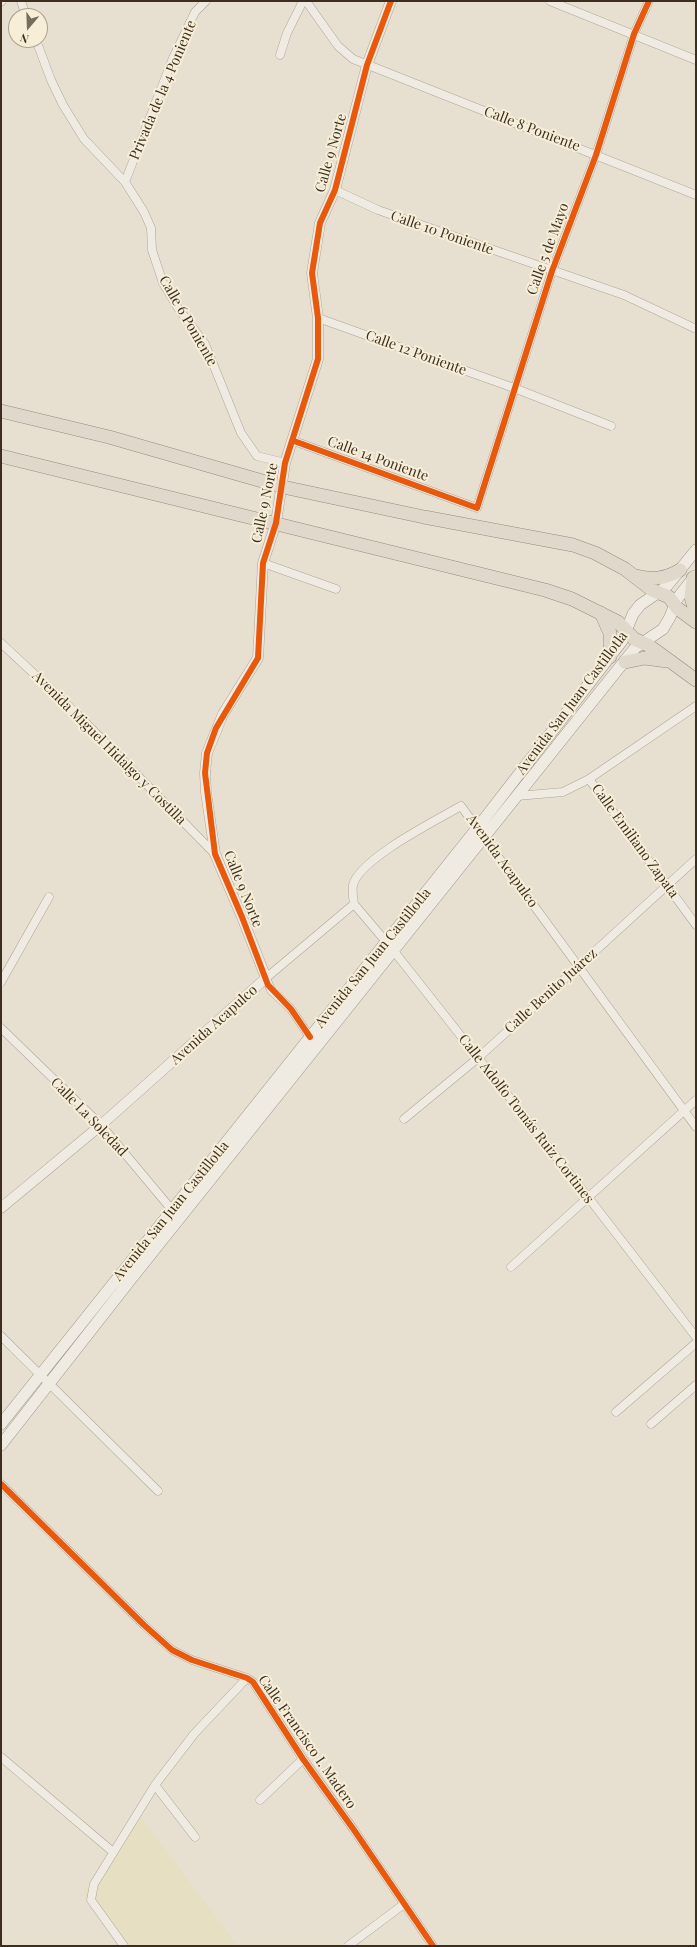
<!DOCTYPE html>
<html>
<head>
<meta charset="utf-8">
<style>
	body { margin:0 }
	#map { position:relative; width:697px; height:1947px; overflow:hidden; background:#e7e0d1; font-family:"Playfair Display",serif }
	canvas { display:block }
	.frame { position:absolute; inset:0; border:2px solid #3d2e20; pointer-events:none }
	.north { position:absolute; left:8px; top:8px; width:40px; height:40px; box-sizing:border-box; background:#f7eed8; border:1px solid #ada18e; border-radius:50%; rotate:199deg; font-size:11px; font-weight:700; line-height:16px; text-align:center; color:#3d2e20 }
	.north::after { content:''; display:block; margin:auto; width:14px; height:18px; background:#786c5e; clip-path:polygon(50% 0,100% 100%,50% 72%,0 100%) }
</style>
</head>
<body>
<div id="map">
<canvas width="697" height="1947"></canvas>
<div class="frame"></div>
<div class="north">N</div>
</div>
<script>
const c = document.querySelector('canvas').getContext('2d');
c.lineJoin = 'round';
function fillPath(path, color) {
  c.fillStyle = color;
  c.fill(path, 'evenodd');
}
function trace(path, color, width, dash) {
  c.strokeStyle = color;
  c.lineWidth = width;
  c.lineCap = dash ? 'butt' : 'round';
  c.setLineDash(dash || []);
  c.stroke(path);
}
function drawText(font, color, halo, rows, align = 'center') {
  c.font = font + ' "Playfair Display",serif';
  c.lineWidth = 4;
  c.setLineDash([]);
  c.textBaseline = 'middle';
  c.strokeStyle = halo;
  c.fillStyle = color;
  for (const [text, x, y, turn = 0] of rows) {
    c.save();
    c.translate(x, y);
    c.rotate((+turn || 0) * Math.PI / 180);
    c.textAlign = isNaN(turn) ? turn : align;
    if (halo) c.strokeText(text, 0, 0);
    c.fillText(text, 0, 0);
    c.restore();
  }
}
fillPath(new Path2D(`
	M138 1813 238 1946H122L83 1894Z`), '#e6dfc2');
const minor = new Path2D(`
	M21 1 26 16
	M306 1 338 46 353 59 696 195
	M550 1 696 60
	M1 2 2 1
	M36 40 51 80 63 105 84 139 125 182 144 212 151 228 152 250 163 283 178 308 205 344 241 433 257 456 285 463
	M280 55 287 33 303 1
	M125 182 173 58 195 12 206 1
	M335 190 378 210 624 295 696 329
	M318 318 514 388 611 426
	M294 441 477 508 552 271 596 155 634 34 649 1
	M263 563 336 589
	M1 643 78 715 215 854
	M589 779 696 925
	M517 796 563 792 589 779 696 706
	M354 904 393 950 588 1197 696 1337
	M354 904C353 898 352 891 353 885 359 859 437 820 461 806L696 1127
	M1 982 49 897
	M1 1028 101 1125 172 1210
	M310 1037 291 1009 271 990 266 978 354 904
	M404 1119 478 1058 696 859
	M511 1267 696 1100
	M1 1336 158 1491
	M616 1412 696 1343
	M651 1424 696 1385
	M1 1484 144 1625 172 1650 192 1660 247 1678 253 1682 303 1759 354 1830 433 1946
	M1 1757 113 1852
	M155 1785 195 1837
	M260 1800 303 1759
	M124 1946 91 1900 94 1884 155 1785 194 1734 247 1678
	M348 1946 404 1904`);
const tertiary = new Path2D(`
	M1 1208 101 1125 266 978 242 917 215 854 206 792 205 773 207 753 223 714 258 658 263 563 276 523 285 463 318 359V318L312 273 320 223 335 190 367 65 391 1`);
const secondary = new Path2D(`
	M1 1424 478 827 622 641 633 614 640 605 666 587 696 550
	M1 1445 131 1279 635 648 663 629 670 617 677 599 695 576`);
const trunk = new Path2D(`
	M1 411 109 437 283 487 424 517 573 545 595 553 625 569 652 590 669 597 677 608 696 622
	M1 456 545 590 572 599 618 622 634 639 648 645 696 680
	M636 576C652 580 665 579 680 570
	M693 578 691 597 696 614
	M601 613 610 633V657
	M625 662 645 658 667 661`);
trace(minor, '#ada599', 9);
trace(tertiary, '#ada599', 11);
trace(secondary, '#9c958a', 12);
trace(trunk, '#928b80', 14);
trace(minor, '#efebe3', 8);
trace(tertiary, '#efebe3', 10);
trace(secondary, '#efebe3', 11);
trace(trunk, '#e0d9cb', 13);
trace(new Path2D(`
	M294 441 477 508 552 271 596 155 634 34 649 1
	M310 1037 291 1009 268 985 242 917 215 854 205 773 207 753 216 728 258 658 263 563 276 523 285 463 318 359V318L312 273 320 223 335 190 367 65 391 1
	M1 1484 144 1625 172 1650 192 1660 247 1678 253 1682 303 1759 354 1830 433 1946`), '#e8590c', 6);
drawText('14px', '#3d2e20', '#f7eed8', [
	["Privada de la 4 Poniente",163,90,-67],
	["Calle 8 Poniente",532,129,21],
	["Calle 9 Norte",331,153,-74],
	["Calle 10 Poniente",442,233,19],
	["Calle 5 de Mayo",548,249,-70],
	["Calle 6 Poniente",188,321,60],
	["Calle 12 Poniente",416,353,20],
	["Calle 14 Poniente",378,459,20],
	["Calle 9 Norte",265,503,-78],
	["Avenida San Juan Castillotla",572,703,-53],
	["Avenida Miguel Hidalgo y Costilla",109,748,45],
	["Calle Emiliano Zapata",635,841,54],
	["Avenida Acapulco",502,861,54],
	["Calle 9 Norte",243,889,68],
	["Avenida San Juan Castillotla",373,958,-51],
	["Calle Benito Juárez",551,991,-42],
	["Avenida Acapulco",214,1025,-42],
	["Calle La Soledad",89,1117,46],
	["Calle Adolfo Tomás Ruiz Cortines",526,1119,52],
	["Avenida San Juan Castillotla",171,1211,-51],
	["Calle Francisco I. Madero",307,1742,55]
]);
</script>
</body>
</html>
